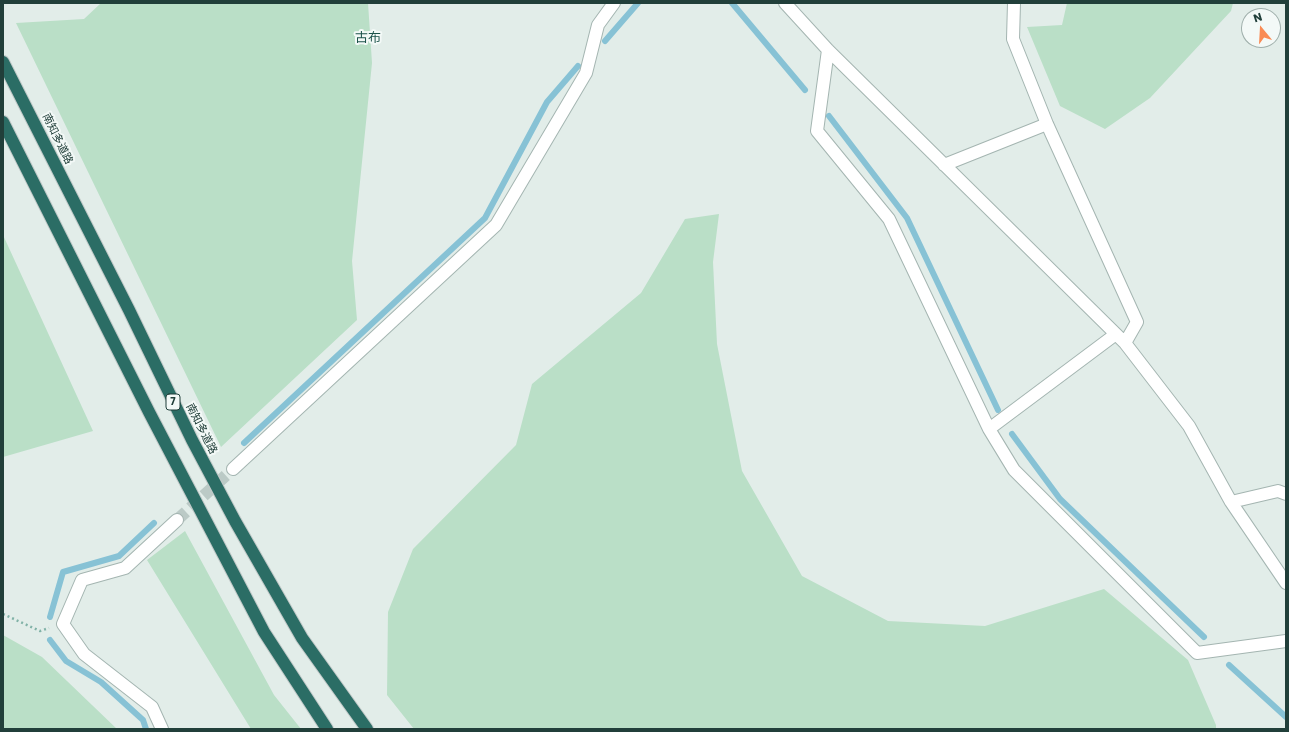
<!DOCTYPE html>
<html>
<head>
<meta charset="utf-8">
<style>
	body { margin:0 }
	#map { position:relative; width:1289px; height:732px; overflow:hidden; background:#e2ede9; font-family:Poppins,sans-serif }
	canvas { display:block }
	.frame { position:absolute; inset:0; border:4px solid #213f3a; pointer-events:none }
	.north { position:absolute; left:1241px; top:8px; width:40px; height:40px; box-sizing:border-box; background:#f3f9f7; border:1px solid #9fafab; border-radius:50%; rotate:342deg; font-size:11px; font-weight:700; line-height:16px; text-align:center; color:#213f3a }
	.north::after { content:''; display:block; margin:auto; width:14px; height:18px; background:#f98b54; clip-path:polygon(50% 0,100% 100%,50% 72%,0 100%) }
</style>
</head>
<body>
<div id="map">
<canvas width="1289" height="732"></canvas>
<div class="frame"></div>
<div class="north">N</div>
</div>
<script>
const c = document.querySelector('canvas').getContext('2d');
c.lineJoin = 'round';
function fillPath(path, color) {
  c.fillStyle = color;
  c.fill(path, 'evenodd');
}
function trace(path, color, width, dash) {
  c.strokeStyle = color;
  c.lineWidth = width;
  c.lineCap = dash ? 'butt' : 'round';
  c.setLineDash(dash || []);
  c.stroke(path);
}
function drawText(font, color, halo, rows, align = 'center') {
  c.font = font + ' Poppins,"Noto Sans JP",sans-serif';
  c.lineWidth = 4;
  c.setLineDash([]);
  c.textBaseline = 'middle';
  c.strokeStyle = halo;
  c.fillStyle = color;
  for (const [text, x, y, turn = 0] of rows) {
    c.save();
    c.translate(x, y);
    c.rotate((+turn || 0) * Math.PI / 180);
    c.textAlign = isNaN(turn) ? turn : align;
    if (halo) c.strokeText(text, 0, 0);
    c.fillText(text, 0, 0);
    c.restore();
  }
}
fillPath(new Path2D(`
	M101 3H368L372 63 352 261 357 320 221 447 16 23 84 19Z
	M1067 3H1233L1231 11 1150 98 1105 129 1060 106 1027 27 1062 25Z
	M719 214 713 262 717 344 742 471 802 576 888 621 985 626 1104 589 1188 660 1216 725V729H414L387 695 388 612 413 549 516 445 532 384 641 293 685 219Z
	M3 235 93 431 3 457Z
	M185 531 274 695 301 729H251L147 560Z
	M3 635 42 657 117 729H3Z`), '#badfc7');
trace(new Path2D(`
	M732 3 805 90
	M605 41 638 3
	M829 116 907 218 998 410
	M1012 434 1060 499 1204 637
	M244 443 485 218 547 102 578 66
	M50 617 63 572 119 556 154 523
	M50 640 66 661 101 682 143 720 146 729
	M1229 665 1286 717`), '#87c2d5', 6);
trace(new Path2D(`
	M177 520 233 469`), '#bbcac6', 12, [12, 6]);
const street = new Path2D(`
	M785 3 828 50 1125 343 1189 426 1231 502 1286 583
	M1014 3 1013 39 1047 124 1137 322 1125 343
	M828 50 817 131 889 219 989 429 1014 470 1197 653 1286 641
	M944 165 1047 124
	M989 429 1116 334
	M233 469 496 225 586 73 598 25 614 3
	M1231 502 1278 491 1286 494
	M162 729 152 707 84 654 63 624 82 580 125 568 177 520`);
const highway = new Path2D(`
	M3 62 129 310 192 440 235 521 302 638 367 729
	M3 122 149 412 264 632 327 729`);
trace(street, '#a4b5b1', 14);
trace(highway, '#c1c9c8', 14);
trace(new Path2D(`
	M3 614 40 631 49 628`), '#81b2a7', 2.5, [2, 3]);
trace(street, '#fff', 12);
trace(highway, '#2b6d65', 12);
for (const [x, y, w] of [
	[173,402,14]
]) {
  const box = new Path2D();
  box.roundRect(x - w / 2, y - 8, w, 16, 3);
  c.fillStyle = '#f3f9f7';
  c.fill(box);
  trace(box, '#213f3a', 1);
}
drawText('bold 10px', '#213f3a', null, [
	["7",173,402]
]);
drawText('11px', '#213f3a', '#f3f9f7', [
	["南知多道路",57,139,64],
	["南知多道路",201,429,63]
]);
drawText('13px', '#1c524a', '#f3f9f7', [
	["古布",368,39]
]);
</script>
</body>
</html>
